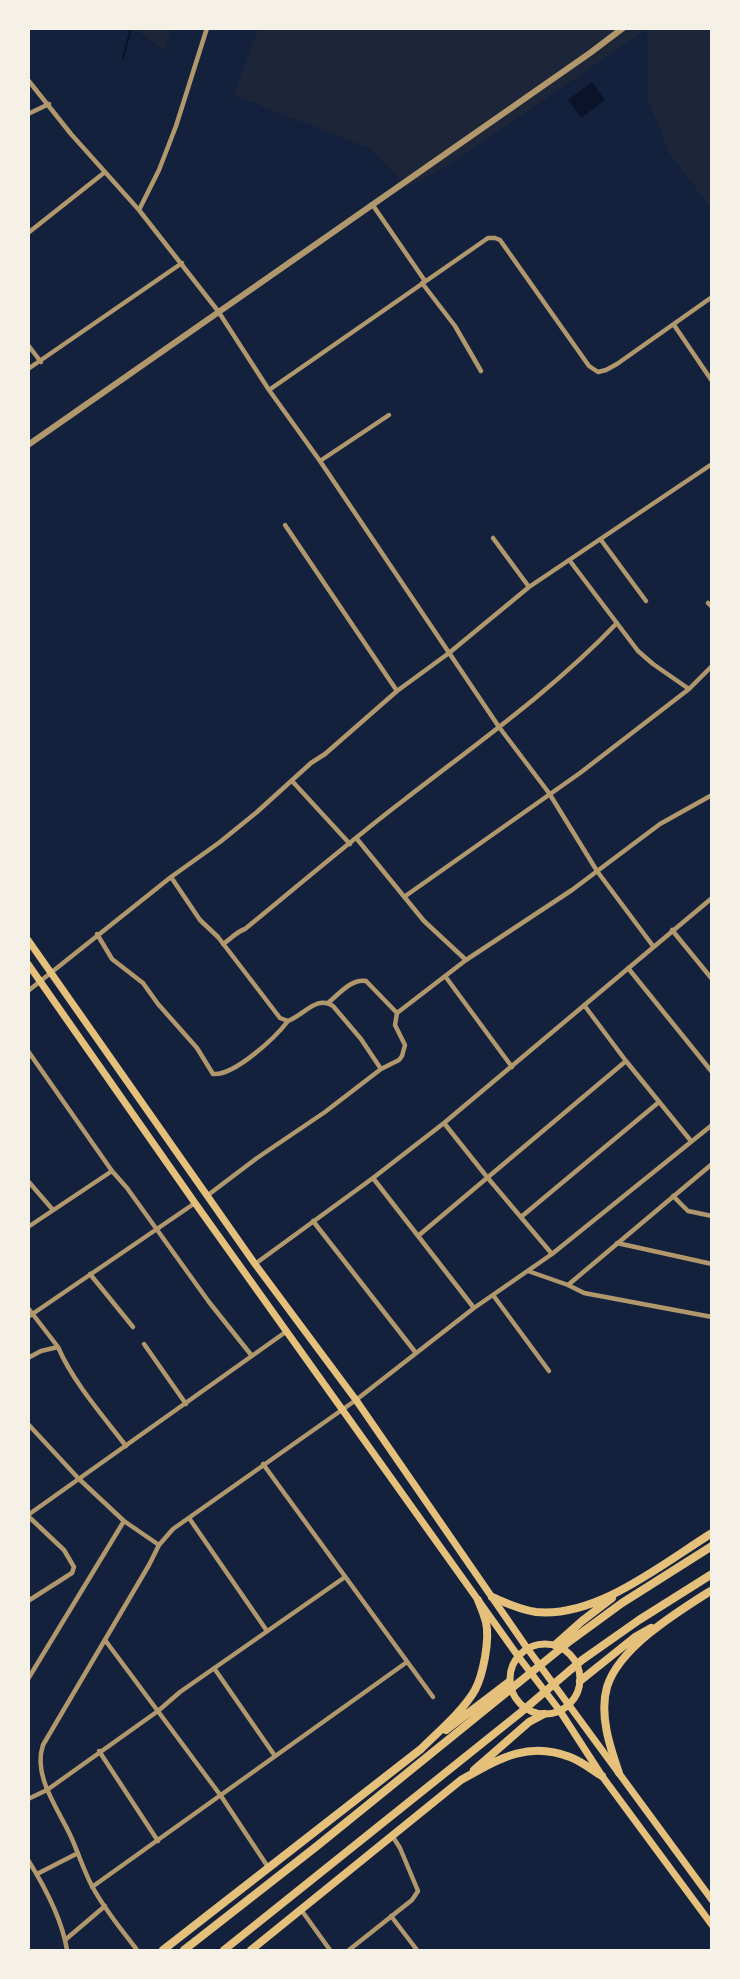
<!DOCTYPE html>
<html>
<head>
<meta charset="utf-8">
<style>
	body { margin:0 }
	#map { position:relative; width:740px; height:1979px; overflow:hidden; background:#14213d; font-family:"Fira Sans",sans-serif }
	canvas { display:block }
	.frame { position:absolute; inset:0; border:30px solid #f6f1e7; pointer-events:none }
</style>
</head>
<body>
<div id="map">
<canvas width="740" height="1979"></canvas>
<div class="frame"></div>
</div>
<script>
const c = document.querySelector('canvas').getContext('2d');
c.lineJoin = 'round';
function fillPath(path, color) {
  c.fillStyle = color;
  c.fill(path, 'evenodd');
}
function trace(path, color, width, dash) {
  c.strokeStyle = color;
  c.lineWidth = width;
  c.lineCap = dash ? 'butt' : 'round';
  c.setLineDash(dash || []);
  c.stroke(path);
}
fillPath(new Path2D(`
	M135 29H171L165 50Z
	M258 29H711V208L670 154 648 100 647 29 446 167 407 187 371 149 234 95Z`), '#1d2539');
fillPath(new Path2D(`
	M592 82 605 100 581 118 568 100Z`), '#0b132b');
trace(new Path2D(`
	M123 58 131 28`), '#0b132b', 2);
trace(new Path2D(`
	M28 80 71 134 139 210 218 311 269 390 320 461 499 727 549 793 597 871 653 946
	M28 114 49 104
	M372 204 425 281
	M139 210 159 170 176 126 207 28
	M28 233 105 172
	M422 283 455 326 481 371
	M674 325 712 381
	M28 345 41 362
	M28 369 182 263
	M269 390 488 238H495L500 240 589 366 598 372 606 370 617 364 712 297
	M320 461 389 415
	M285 525 397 691
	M493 538 529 587
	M601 540 646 601
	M570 561 638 651 653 664 689 689 712 666
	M708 603 712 607
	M292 781 350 844
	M357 839 424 921 466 960
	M171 877 200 920 218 937 280 1018 288 1021C304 1015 317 995 333 1006L361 1039 381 1069
	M404 897 580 773 689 689
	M672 930 712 979
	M97 934 112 959 143 983 158 1004 197 1048 213 1074C234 1076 275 1038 288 1021
	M223 944C231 939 236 932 245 929 298 886 350 841 404 800 476 744 553 690 617 623
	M628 968 712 1072
	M445 976 512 1067
	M28 991 171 877 220 842 257 812 311 763 325 754 397 691 449 653 529 587 712 464
	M328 1003C339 994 352 978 366 981L397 1013
	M584 1005 626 1061 691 1141
	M28 1051 112 1171 127 1188 209 1302 252 1356
	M444 1123 487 1177 552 1254
	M373 1178 474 1308
	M28 1181 53 1210
	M208 1195 257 1158 325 1112 381 1069 399 1060 402 1056 405 1045 395 1025 397 1013 466 960 572 890 660 824 712 795
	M673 1196 688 1211 712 1216
	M521 1217 659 1102
	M313 1221 416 1353
	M28 1227 112 1171
	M418 1236 626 1061
	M617 1243 712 1264
	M255 1264 373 1178 444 1123 712 898
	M528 1271 568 1285 584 1293 712 1317
	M90 1274 133 1327
	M568 1285 712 1164
	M493 1295 549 1371
	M28 1308 58 1347
	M28 1317 195 1203
	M144 1344 186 1404
	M28 1358 41 1351 58 1347C73 1382 103 1416 126 1446
	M28 1424 78 1478 124 1521 159 1545
	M263 1464 433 1697
	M28 1515 287 1331
	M28 1516 64 1550 74 1567 72 1573 28 1601
	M189 1518 267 1631
	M105 1640 221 1796 268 1867
	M214 1668 275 1756
	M28 1679 124 1521
	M99 1751 158 1841
	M28 1799 47 1790 158 1711 180 1692 345 1577
	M28 1860C45 1887 62 1919 67 1950
	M37 1874 78 1853
	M92 1887 407 1662
	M302 1911 330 1950
	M391 1916 417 1950
	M65 1940 105 1906
	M137 1950C122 1930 104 1909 92 1886 84 1871 79 1855 72 1839 60 1811 32 1777 43 1745L149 1565 159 1545 173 1529 356 1400 474 1308 552 1254 712 1125
	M349 1950 412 1900 418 1891 400 1848 393 1837`), '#b1986c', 4.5);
trace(new Path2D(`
	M28 445 590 53 623 28`), '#b1986c', 6);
trace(new Path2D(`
	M28 940 255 1264 356 1400 527 1648 712 1900
	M28 964 195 1203 518 1656 560 1711 602 1776 712 1925
	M510 1679a35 35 0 1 1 70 0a35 35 0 1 1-70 0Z`), '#e5c07b', 7);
trace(new Path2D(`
	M492 1597C506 1603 520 1610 536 1612 597 1618 662 1564 712 1533
	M555 1645 582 1621 612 1598
	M580 1681 635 1637 651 1628
	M446 1730 509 1682
	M474 1770 529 1722 544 1714
	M619 1773C610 1747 599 1715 607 1687 619 1647 679 1611 712 1590
	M163 1950 421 1749C438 1732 463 1711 475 1690 483 1675 490 1640 486 1622 484 1615 481 1607 478 1600
	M184 1950 317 1846 570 1641 622 1603 712 1546
	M224 1950 520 1713 582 1660 639 1620 712 1574
	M251 1950 461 1780C497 1760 527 1740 570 1757 581 1761 592 1770 602 1776`), '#e5c07b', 8);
</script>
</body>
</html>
